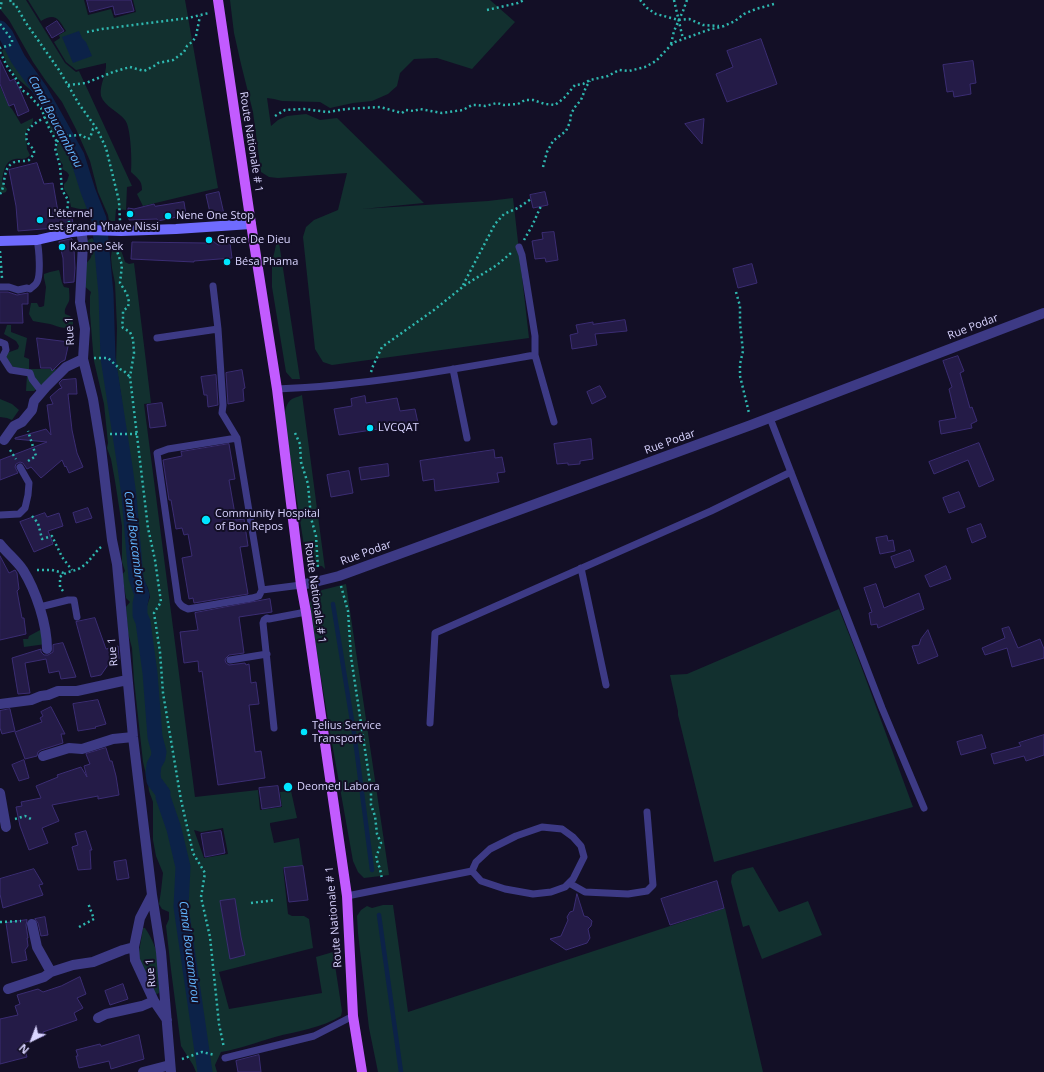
<!DOCTYPE html>
<html>
<head>
<meta charset="utf-8">
<style>
	body { margin:0 }
	#map { position:relative; width:1044px; height:1072px; overflow:hidden; background:#130f26; font-family:"Open Sans",sans-serif }
	canvas { display:block }
	.north { position:absolute; left:12px; top:1020px; width:40px; height:40px; -webkit-text-stroke:3px #130f26; paint-order:stroke; rotate:222deg; font-size:11px; font-weight:700; line-height:16px; text-align:center; color:#d9d4ff }
	.north::after { content:''; display:block; margin:auto; width:14px; height:18px; background:#d9d4ff; clip-path:polygon(50% 0,100% 100%,50% 72%,0 100%) }
</style>
</head>
<body>
<div id="map">
<canvas width="1044" height="1072"></canvas>
<div class="north">N</div>
</div>
<script>
const c = document.querySelector('canvas').getContext('2d');
c.lineJoin = 'round';
function fillPath(path, color) {
  c.fillStyle = color;
  c.fill(path, 'evenodd');
}
function trace(path, color, width, dash) {
  c.strokeStyle = color;
  c.lineWidth = width;
  c.lineCap = dash ? 'butt' : 'round';
  c.setLineDash(dash || []);
  c.stroke(path);
}
function drawText(font, color, halo, rows, align = 'center') {
  c.font = font + ' "Open Sans",sans-serif';
  c.lineWidth = 4;
  c.setLineDash([]);
  c.textBaseline = 'middle';
  c.strokeStyle = halo;
  c.fillStyle = color;
  for (const [text, x, y, turn = 0] of rows) {
    c.save();
    c.translate(x, y);
    c.rotate((+turn || 0) * Math.PI / 180);
    c.textAlign = isNaN(turn) ? turn : align;
    if (halo) c.strokeText(text, 0, 0);
    c.fillText(text, 0, 0);
    c.restore();
  }
}
fillPath(new Path2D(`
	M0 0H26L65 63 76 72 79 71 132 186 127 187 126 210 116 209 115 221H109L108 215 98 192 90 161 76 129 62 102 46 81 33 62 9 20 0 9Z
	M28 0H84L88 15 111 9 114 18 136 12 133 0H185L218 188 143 206 137 194 142 190C142 180 138 179 131 172 132 162 131 127 125 120 119 112 104 106 101 96 99 85 107 74 106 63L76 70 66 62 54 42 60 38 59 35 66 31C59 19 55 12 41 21Z
	M230 0H490L515 22 472 69 437 58 414 59 400 73 397 86 388 94 372 101 353 103 330 108 320 102 282 101 274 99 267 98 271 126 278 120 287 116 306 114 320 120 337 118 424 203 362 209 488 201 513 198 529 338 332 365 323 362 315 349 303 237 306 227 314 220 338 210 347 173 278 178 269 177 261 172 253 112 241 64 234 33Z
	M13 45 16 47C34 74 55 100 67 129 63 133 59 134 54 134L51 130 39 100 34 93 18 79 10 68 6 63 2 50 9 46Z
	M0 86 9 106 12 109 21 124 33 118C34 124 29 127 26 131L27 149 30 155C24 161 22 158 15 159 4 161 3 174 2 183L7 189 6 192 3 193 0 192Z
	M69 136H71L82 157 93 196 100 213 99 218 97 217 92 208H90C84 210 78 209 71 207L69 197 64 189V184L67 181 69 175 67 172 62 169 63 165C54 153 54 141 69 136Z
	M278 236 300 379H292L286 372 272 287V263Z
	M92 238 95 241 96 248 100 261V279L104 306V337L117 451 119 459 123 469 130 531V548L135 586 139 595 137 617 142 636 147 676 149 695 148 715 155 756 152 763 151 776 152 781 155 787 160 793 161 799 173 833 181 866 177 907 201 1072H196L193 1065 181 1046 171 970 166 926 169 919V912L162 909 159 904 161 891 163 873 156 856 153 840V802L149 791 148 783 143 762 134 680 132 648 128 633 126 607 130 602 126 598 122 575 125 571 122 562V526L115 481 111 459 107 448 108 443 104 404 94 361 93 351 90 314V296L91 292 82 284 84 265C95 256 92 254 87 244L88 240Z
	M116 241 119 244 125 262 129 264 134 263 151 403 144 404 195 797 258 790 260 810 282 807 280 792 291 791 297 818 270 823V825L274 843 299 838 303 866 283 868 288 914 292 916H304L309 919 313 948 219 972 229 1009 322 993 316 957 333 952 342 1011 341 1016C322 1028 297 1031 275 1037 257 1042 240 1049 221 1052L215 1065 217 1072H207L182 907 185 865 164 786 159 779 158 769 161 758V739L155 707 150 647 147 633V606L150 597 148 588 139 572 137 543 121 395 116 364 117 328 115 283 112 268 111 257 113 243ZM223 828 228 854 204 858 194 830 201 832Z
	M59 270C61 276 61 282 64 287L69 288C69 291 70 298 69 301 67 306 64 308 65 314L70 316 73 319V327C62 329 60 327 50 324 44 323 38 322 33 321L29 314 31 303H37L39 307H41L44 306 46 287 44 278V274L50 272Z
	M7 325H11V332L27 338 24 357 29 359V369H56L50 378 34 391H26L27 375 13 367 4 354 18 349 19 346 16 341 4 334Z
	M302 395 325 569 322 566 307 565 284 417C285 412 286 402 292 399 296 397 298 397 302 395Z
	M0 399 12 404 19 410 12 420 7 418 0 417Z
	M346 584 389 875 364 878 358 872 353 861 330 732 311 617 310 602 315 595 322 590Z
	M839 609 854 647 913 807 714 862 678 715V711L670 675 687 674Z
	M42 629 46 644 24 647 23 639H28L29 636Z
	M753 867 779 912 808 901 822 935 762 959 749 925 743 927 731 882 732 875 737 871Z
	M383 905H393L408 1012 725 908 763 1072H378L369 1028 358 933 357 916 361 910 367 906 372 908Z
	M143 928H145C160 950 160 967 159 993L157 994 154 993 138 958Z`), '#12302f');
fillPath(new Path2D(`
	M79 31 82 38 86 42 92 56 73 63 62 37Z`), '#0c2248');
trace(new Path2D(`
	M333 604 355 739 372 870
	M379 915 401 1072`), '#0c2248', 4.5);
trace(new Path2D(`
	M0 28 6 35 18 59 40 90 77 156 88 191 99 219 106 294 108 358 125 467 129 496 136 578 142 595 140 604V615L143 622 150 673 155 737 159 752 158 758 154 765 153 774 154 781 163 793V797L174 829 183 867 181 907 205 1072`), '#0c2248', 15);
const building = new Path2D(`
	M87 0H131L134 11 115 15 113 6 90 12Z
	M57 21 64 31 52 38 46 28Z
	M761 39 777 84 727 102 716 74 733 67 727 51Z
	M0 60 10 81 14 79 20 90 29 111 18 116 14 104 9 106 0 84Z
	M973 61 976 83 970 84 971 94 954 97 953 91 947 92 943 65Z
	M704 119 702 144 685 124Z
	M37 163 44 184 53 183 58 212 71 211 73 224 56 229 55 228 18 231 16 206 9 170Z
	M219 192 224 214 211 217 206 195Z
	M545 192 548 205 533 208 530 195Z
	M184 202 186 215 158 221 157 219 129 220 128 208 134 209 154 204 155 206Z
	M554 232 558 260 546 262 545 258 535 259 532 241 543 239 542 233Z
	M209 238 218 245 230 243 232 258 194 261V262L131 259 132 242 206 243Z
	M72 239 74 248 75 268 74 282 64 283 63 258 59 242Z
	M752 264 757 283 738 288 733 269Z
	M0 292H8L17 295 28 293V304H22L23 323H0Z
	M625 320 627 331 595 334 597 345 572 349 570 335 578 333 576 325 593 322V324Z
	M37 338 69 342 65 360 61 362 52 371 51 368H41Z
	M958 356 964 371 960 373 970 408 972 407 977 421 971 424 972 428 941 434 939 421 956 418 949 389 952 387 943 361Z
	M242 370 245 388 243 389 244 401 228 404 226 373Z
	M216 375 218 405 208 407 207 395H204L201 377Z
	M76 379 77 394H68L72 430 77 453 83 467 69 473 66 466 65 467 62 460 41 478 31 467 27 469 23 463 20 462 16 464 15 467 18 473 0 480V460L47 442 15 439V438L46 429 51 435 47 405 53 404 50 397 59 389 62 388 59 383 62 380Z
	M600 386 606 397 592 404 587 392Z
	M365 396 366 403 397 398 400 411 415 409 418 423 339 435 334 409 352 406 351 399Z
	M162 403 166 426 150 428 147 405Z
	M591 439 593 459 580 461V464L568 465V463L557 464 554 444Z
	M979 443 994 480 979 487 968 460 934 474 929 462Z
	M229 444 235 479 229 480 236 520 244 519 248 546 240 547 248 594 194 603 193 598 189 599 182 558 192 556 188 534 184 535 182 528 176 529 171 500H169L163 460 182 456 181 452Z
	M494 450 495 458 502 457 505 472 497 473 499 482 435 491 434 479 423 481 420 461Z
	M388 464 389 476 361 480 359 468Z
	M349 471 353 493 331 497 327 475Z
	M959 492 965 507 949 513 943 498Z
	M88 508 92 518 76 523 73 513Z
	M45 513 47 517 59 513 63 526 48 531 53 544 34 552 20 522Z
	M981 524 986 537 972 543 967 529Z
	M887 536 888 541 893 540 895 551 880 554 876 538Z
	M910 550 914 561 895 568 891 557Z
	M0 556 9 573 15 570 17 573 19 589 17 591 22 618H24L26 634 0 640Z
	M946 566 951 579 930 587 925 576Z
	M876 584 884 608 919 593 924 609 878 628 877 624 871 625 869 613 872 612 864 588Z
	M270 599 272 612 239 617 244 653 229 655 226 658 225 660 226 663 229 665 245 663 246 665 249 664 251 683 256 682 259 704 249 705 255 752 261 751 265 778 218 785 202 671 199 672 198 661 184 663 180 632 198 630 195 613Z
	M95 618 106 649 118 646 119 659 110 662 101 675 91 677 76 622Z
	M1009 627 1018 648 1040 639 1044 649V658L1012 667 1007 648 985 655 982 648 1005 638 1002 629Z
	M928 630 938 656 918 664 912 646 919 645 921 639Z
	M63 643 76 677 61 679 59 671 49 673 46 659 25 663 30 693 18 694 12 658 41 649V652L44 655H48L53 652V645Z
	M98 700 106 724 95 727 96 728 78 731 73 704Z
	M51 707 65 734H61L63 743 41 750 38 752 37 756 25 759 15 732 42 722 40 718 43 716 41 712Z
	M10 709 15 731 2 734 0 728V711Z
	M982 735 986 748 961 755 957 742Z
	M1044 735V755L1026 761 1024 756 994 764 991 754 1021 746 1019 743Z
	M106 748 110 761H112L116 776 119 795 98 799V796L52 805 59 821 42 828 48 843 29 850 20 826 16 807 22 806 21 802 41 798 36 786 58 777 57 775 81 767 87 777 84 766 90 764 86 754Z
	M24 760 29 778 19 781 12 765Z
	M278 786 281 806 262 809 259 788Z
	M86 831 92 850H90L91 869 78 870 72 847 78 845 75 834Z
	M221 831 225 853 205 857 201 834Z
	M126 860 129 878 117 880 114 862Z
	M303 866 308 900 289 902 284 868Z
	M34 869 43 884 39 885 43 895 3 908 0 894V879Z
	M717 881 724 908 670 925 661 899Z
	M577 894 584 916 588 917 592 921 591 926 588 929 590 938 587 943 566 950 550 939 561 936 568 920 567 917 570 912 573 911Z
	M235 899 241 937 245 955 230 959 220 901Z
	M45 917 48 935 41 936 38 923 35 919Z
	M27 920 26 925 28 938H27L28 946 25 950 27 960 12 963 6 923Z
	M80 977 86 994 77 998 83 1008 74 1013 77 1020 43 1032 44 1036 23 1043 27 1057 0 1064V1019L18 1015 15 1006 20 1004 17 995 38 989 43 992 61 986Z
	M123 984 128 999 110 1005 105 991Z
	M139 1035 144 1059 111 1069 109 1061 79 1068 76 1056H78L76 1050 100 1044 101 1046Z
	M259 1055 261 1072H238L236 1061Z`);
fillPath(building, '#241b47');
trace(building, '#3b2d73', 1);
trace(new Path2D(`
	M10 0 12 4H15L26 23 59 70 79 104 97 129 106 148 119 201 120 221
	M640 0 647 8 656 14 679 20 689 19 703 25 719 26
	M674 0 683 39
	M0 9 2 0
	M487 10 518 3 524 0
	M0 24 12 40V43L10 45 0 48
	M87 32 102 29 188 18 209 13
	M671 44 674 31 683 11 687 0
	M0 52 8 68 15 77 22 90 28 94 41 108 49 128 57 142 55 148 60 166 62 190 68 200V205L67 210 69 222
	M68 85 86 83 113 72 130 67 144 71 154 66 158 63 173 60 184 52 187 46 193 41 196 36 200 16
	M275 116 285 110 304 109 328 112 346 109 380 107 402 113 406 110 414 111 420 109 442 113 463 110 472 105H477L485 106 497 103 504 105 518 104 525 100H533L545 104 555 105 564 98 575 85 583 84 590 80 608 76 619 70 629 71 645 67 656 61 671 45 675 42 708 30 724 26 735 21 744 14 756 9 774 4
	M57 142 63 135 67 133 66 136 81 135 88 139 90 138 93 129H96
	M543 167 547 152 553 141 566 131 570 122 571 114 575 107 581 100 586 87 590 81
	M0 194C6 186 2 168 13 163 17 160 24 162 29 160L34 154V151C33 148 30 146 28 143 21 130 36 123 45 117
	M524 240 532 226 541 206
	M114 243 122 265 120 283 127 294 129 302 128 307 123 311V318L122 326 123 328 130 332 133 339 134 353 130 377 148 528 155 560 161 602 154 613 160 652 163 693 181 800 193 853 205 873 201 897 210 937 219 1024 224 1048
	M0 251 2 278
	M463 285 495 224 504 214 518 208 531 199
	M736 292 740 306V324L743 351 740 364V376L749 413
	M94 358H108L120 369 124 371 130 377
	M371 372 373 366 382 347 434 310 465 285 497 265 511 253
	M295 433 300 444 301 462 308 484 311 518 316 536 318 569
	M110 434H137
	M10 450 16 459
	M28 461 36 456 28 431
	M32 516 38 523 42 539 52 536 62 557 72 570
	M37 570H52L64 573
	M341 586 348 611 351 657 367 763 371 790V805L375 816 377 834 381 843 376 858 380 869 382 879
	M63 591 60 587V577C66 571 73 572 80 568 89 563 94 553 101 547
	M15 819 25 816 33 820
	M251 903 275 900
	M0 922 21 921
	M79 927 94 919 88 903
	M182 1059 202 1052 215 1055`), '#2fb8b0', 2.5, [2, 3]);
trace(new Path2D(`
	M519 247 522 255 535 336V355
	M213 286 218 329 223 405 222 413 237 438 262 590 301 585
	M0 287H9L18 290 27 288 30 289C32 287 36 285 37 282 41 275 39 249 37 240
	M157 338 218 329
	M0 342 5 344 6 350 3 356V358L10 369 11 370 30 373 32 379 42 392
	M453 369 467 438
	M277 389C364 386 450 370 535 355L554 422
	M770 418 882 708 924 808
	M237 438 168 449 157 453 178 601C181 606 183 607 188 609L252 598 259 596 262 590
	M0 515 19 514 25 508 28 495 29 483 20 467
	M581 568 606 685
	M40 607 68 600H74L77 617
	M230 660 267 654
	M430 723 435 633 711 511 791 472
	M274 728 263 623 264 620 267 618 269 619 306 612
	M542 827 562 829 573 837 581 846 584 857 573 879 565 887 551 892 533 894 505 889 481 881 472 871 476 862 490 849 516 836Z
	M569 883 585 892 628 894 647 891 653 885 647 812
	M347 896 472 871
	M225 1058 314 1036 353 1016`), '#3d3a85', 7);
trace(new Path2D(`
	M81 230 83 243 80 302 85 329 83 359 93 399 101 448 112 540 117 564 133 737 152 895 161 952 171 1072
	M4 440 14 426 22 422 32 410 34 401 46 387 66 367 83 359
	M0 544C7 553 17 561 23 570 36 591 47 624 47 649
	M301 585 319 581 339 576 751 425 1044 313
	M0 704 31 700 41 696 48 695 58 691H77L127 680
	M43 756 69 748 82 749 113 739 133 737
	M0 793 6 827
	M152 895 140 918 134 947 135 960 154 1001 167 1020
	M32 924 37 947 51 972
	M8 989 44 977 51 972 73 965 93 962 123 950 134 947
	M98 1018 106 1014 142 1006 154 1001
	M143 1072 170 1065`), '#3d3a85', 10);
trace(new Path2D(`
	M0 241 37 240 72 232 90 230 121 231 176 229 251 224`), '#6f6bff', 10);
trace(new Path2D(`
	M218 0 251 224 277 389 301 585 306 612 347 896 353 1016 362 1072`), '#c25bff', 10);
for (const [x, y, r, color] of [
	[130,214,4,"#00e5ff"],
	[168,216,4,"#00e5ff"],
	[40,220,4,"#00e5ff"],
	[209,240,4,"#00e5ff"],
	[62,247,4,"#00e5ff"],
	[227,262,4,"#00e5ff"],
	[370,428,4,"#00e5ff"],
	[206,520,5,"#00e5ff"],
	[304,732,4,"#00e5ff"],
	[288,787,5,"#00e5ff"]
]) {
  const dot = new Path2D();
  dot.arc(x, y, r, 0, 2 * Math.PI);
  c.fillStyle = color;
  c.fill(dot);
  trace(dot, '#130f26', 1.5);
}
drawText('11px', '#d9d4ff', '#130f26', [
	["Route Nationale # 1",251,142,81],
	["Rue Podar",973,327,-21],
	["Rue 1",70,331,-93],
	["Rue Podar",670,442,-20],
	["Rue Podar",366,553,-20],
	["Route Nationale # 1",315,593,82],
	["Rue 1",113,652,-95],
	["Route Nationale # 1",334,917,-95],
	["Rue 1",151,973,-95]
]);
drawText('11px', '#d9d4ff', '#130f26', [
	["L'éternel",48,214],
	["est grand",48,227],
	["Nene One Stop",176,216],
	["Yhave Nissi",130,227,"center"],
	["Grace De Dieu",217,240],
	["Kanpe Sèk",70,247],
	["Bésa Phama",235,262],
	["LVCQAT",378,428],
	["Community Hospital",215,514],
	["of Bon Repos",215,527],
	["Telius Service",312,726],
	["Transport",312,739],
	["Deomed Labora",297,787]
], 'left');
drawText('italic 12px', '#62b6ff', '#130f26', [
	["Canal Boucambrou",55,122,62],
	["Canal Boucambrou",134,542,83],
	["Canal Boucambrou",189,952,83]
]);
</script>
</body>
</html>
